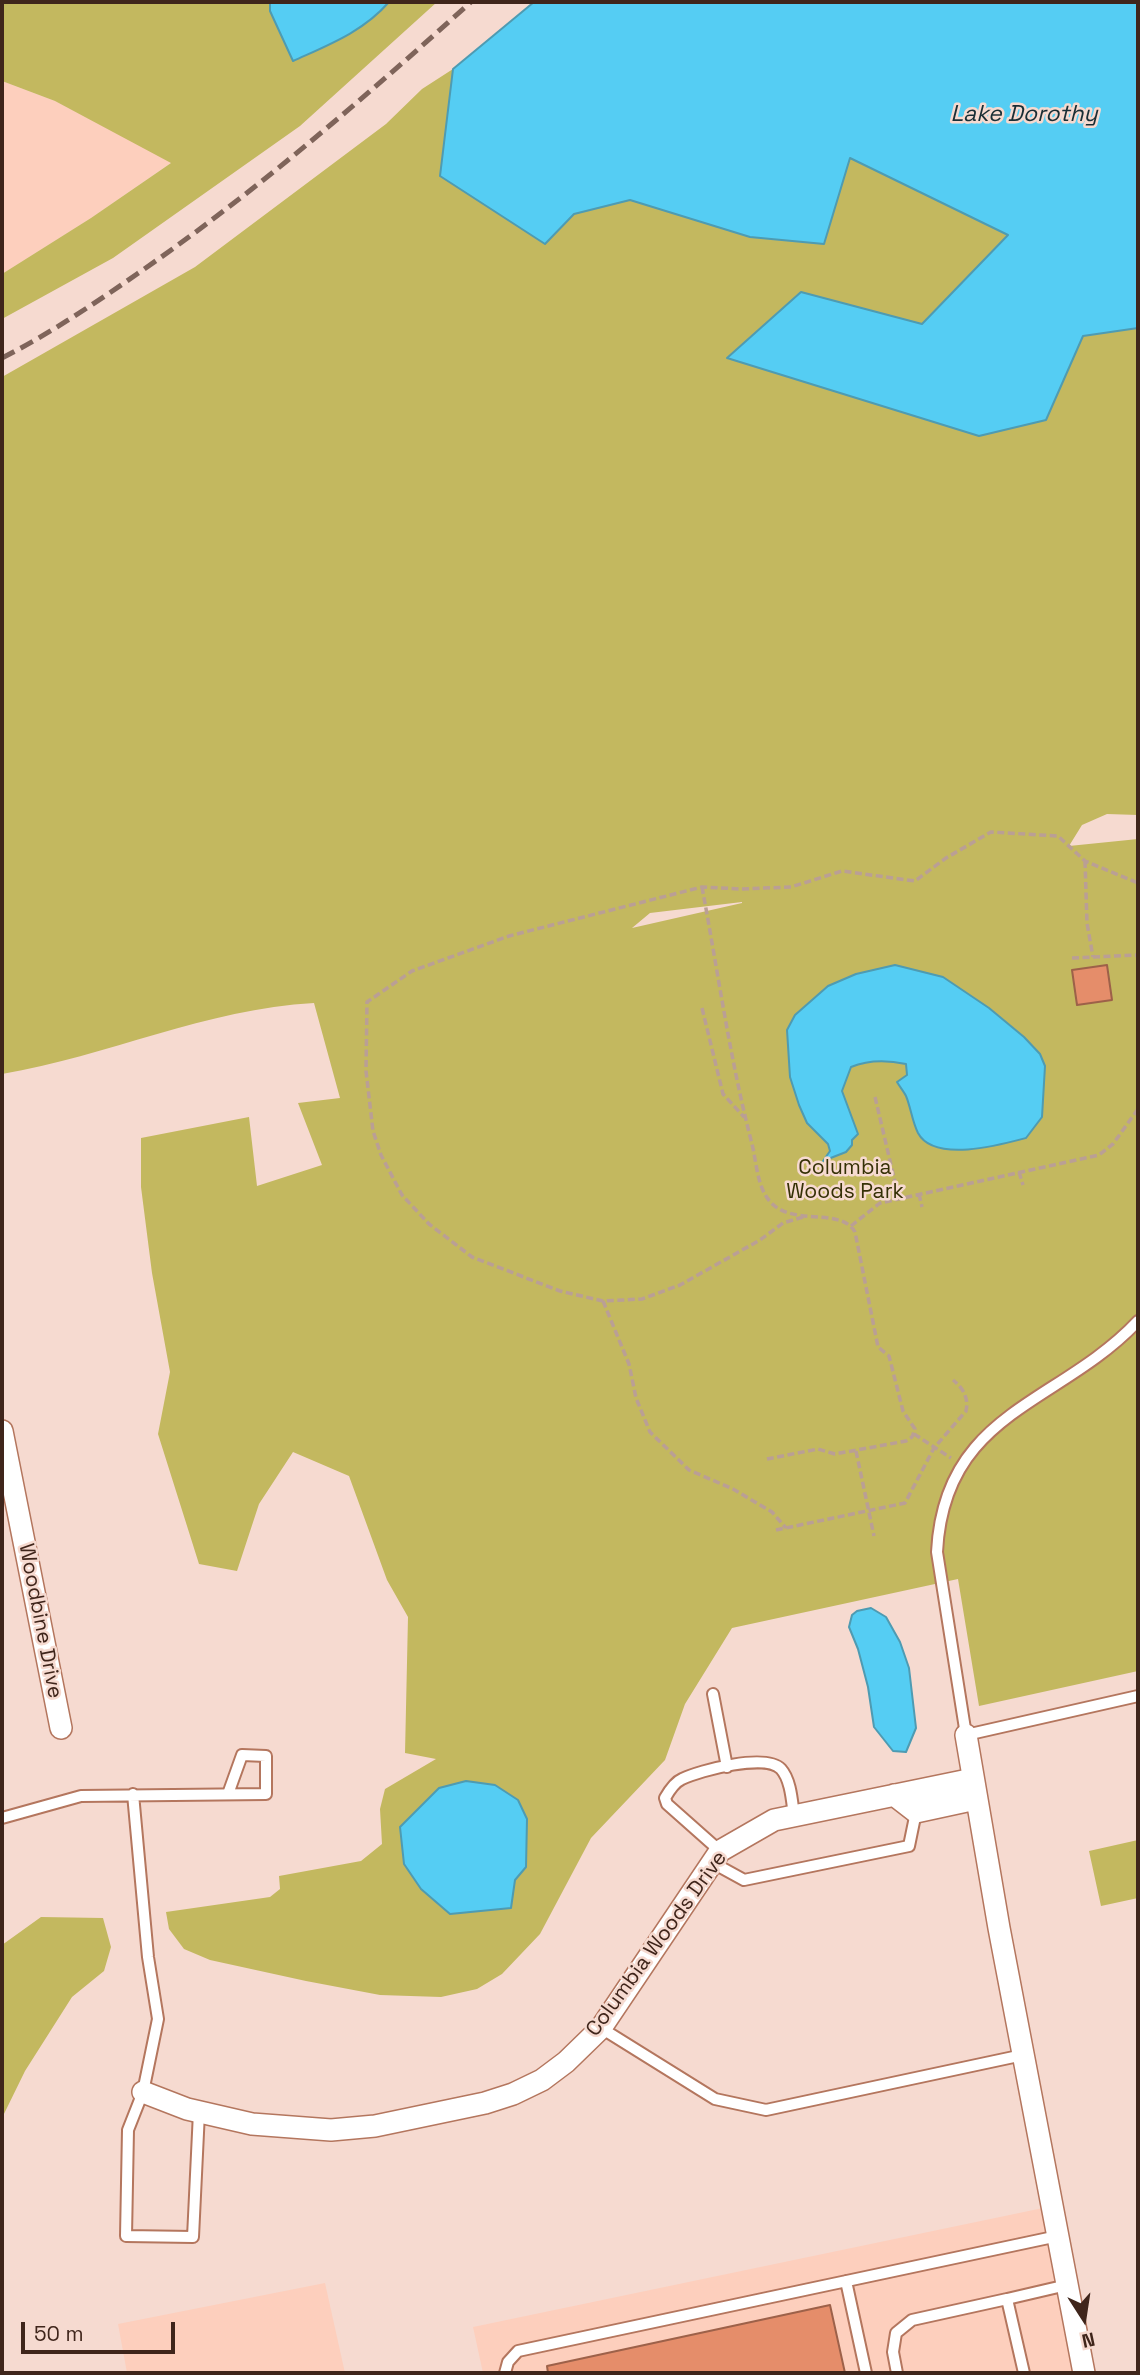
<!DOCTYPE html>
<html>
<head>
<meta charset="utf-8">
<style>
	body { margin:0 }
	#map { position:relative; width:1140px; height:2375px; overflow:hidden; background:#f6dad0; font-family:"Space Grotesk",sans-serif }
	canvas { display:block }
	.frame { position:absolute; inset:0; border:4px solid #3f251b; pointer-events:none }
	.north { position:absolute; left:1049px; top:2284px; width:70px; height:70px; -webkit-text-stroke:5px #f6dad0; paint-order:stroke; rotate:168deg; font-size:19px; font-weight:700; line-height:28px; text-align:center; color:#3f251b }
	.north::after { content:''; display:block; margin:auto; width:24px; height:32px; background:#3f251b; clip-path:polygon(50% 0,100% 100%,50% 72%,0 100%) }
	.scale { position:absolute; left:21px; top:2322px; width:154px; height:32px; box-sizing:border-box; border:4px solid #3f251b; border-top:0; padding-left:9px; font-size:21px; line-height:24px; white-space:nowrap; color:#3f251b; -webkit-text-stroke:5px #f6dad0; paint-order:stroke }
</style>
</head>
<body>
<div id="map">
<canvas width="1140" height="2375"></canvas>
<div class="frame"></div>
<div class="north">N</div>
<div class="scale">50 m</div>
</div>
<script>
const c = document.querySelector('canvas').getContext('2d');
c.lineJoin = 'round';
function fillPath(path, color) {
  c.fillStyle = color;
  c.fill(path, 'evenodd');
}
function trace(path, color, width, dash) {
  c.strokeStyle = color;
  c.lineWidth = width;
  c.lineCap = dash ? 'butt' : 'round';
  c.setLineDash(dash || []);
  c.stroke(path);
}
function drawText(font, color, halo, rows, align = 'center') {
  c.font = font + ' "Space Grotesk",sans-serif';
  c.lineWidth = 5;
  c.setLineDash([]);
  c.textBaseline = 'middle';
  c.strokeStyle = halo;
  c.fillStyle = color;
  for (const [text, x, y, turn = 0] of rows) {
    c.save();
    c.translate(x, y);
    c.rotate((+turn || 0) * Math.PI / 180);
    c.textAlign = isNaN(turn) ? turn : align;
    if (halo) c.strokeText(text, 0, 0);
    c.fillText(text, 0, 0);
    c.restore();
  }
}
fillPath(new Path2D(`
	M2 81 55 101 172 162 91 218 2 274Z
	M1043 2208 1076 2373H483L473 2327Z
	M325 2283 345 2373H127L118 2324Z`), '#fdcfbd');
fillPath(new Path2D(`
	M2 2H270V11H381L389 2H437L300 126 113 258 2 319V274L91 218 171 163 55 101 2 81Z
	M453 69 440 176 574 214 630 200 750 237 849 157 1009 235 922 324 801 292 728 359 1046 420 1083 335 1138 328V815L1107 814 1082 825 1069 846 1138 839V1671L979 1706 958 1579 732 1628 685 1704 665 1760 591 1838 540 1934 502 1974 477 1989 441 1997 380 1995 306 1981 210 1960 184 1949 169 1929 166 1912 270 1897 280 1889 279 1876 361 1861 382 1844 380 1809 385 1789 436 1759 405 1753 408 1617 387 1580 349 1476 293 1452 259 1504 237 1571 199 1564 158 1434 170 1372 152 1273 141 1187V1138L249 1117 257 1186 322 1165 298 1103 340 1098 314 1003C206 1009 108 1056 2 1074V377L195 267 386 124 422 89ZM742 902V903L632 928 650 913Z
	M1138 1840V1898L1101 1906 1089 1851Z
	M41 1917 103 1918 111 1947 104 1971 72 1997 25 2071 2 2118V1945Z`), '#c3b85f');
const water = new Path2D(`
	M270 2H389C363 32 328 45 293 61L270 11Z
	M534 2H1138V328L1083 336 1046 420 979 436 727 358 801 292 922 324 1008 235 850 158 824 244 750 237 630 200 574 214 545 244 440 176 453 69Z
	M895 965 943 977 989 1008 1024 1037 1040 1054 1045 1066 1042 1117 1026 1138C1000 1145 934 1163 918 1133 912 1121 911 1108 906 1096 904 1092 900 1087 897 1082L907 1075 906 1064C887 1060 868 1060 851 1067L842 1091 858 1134 852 1140V1145L846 1152 823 1161 830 1151 828 1144 807 1123 799 1105 790 1077 787 1030 795 1015 828 986 856 974Z
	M871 1608 886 1617 900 1642 909 1668 916 1728 906 1752 893 1751 874 1727 868 1687 858 1649 849 1627 852 1615 857 1611Z
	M466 1781 495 1785 518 1800 527 1819 526 1867 515 1880 511 1908 450 1914 421 1889 404 1864 400 1827 439 1788Z`);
fillPath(water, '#55cdf3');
trace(water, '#4e9bb2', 2);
const building = new Path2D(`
	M1107 965 1112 1000 1077 1005 1072 970Z
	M830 2305 845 2373H548L547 2366Z`);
fillPath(building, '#e58d6a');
trace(building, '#9d6149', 2);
const lane = new Path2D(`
	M1138 1321C1059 1405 944 1411 937 1552L966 1735 1138 1696
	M713 1694 727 1767
	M133 1794 148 1957 158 2019 143 2092 128 2130 126 2236 193 2237 199 2112
	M2 1818 81 1796 266 1794V1756L242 1755 228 1794
	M720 1851 667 1804 665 1798C669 1791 675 1782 682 1779 701 1770 766 1753 781 1769 791 1780 792 1802 794 1816
	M713 1863 744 1880 909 1846 916 1812
	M601 2028 715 2099 766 2110 1023 2055
	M846 2281 866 2373
	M505 2373 508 2362 518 2351 1058 2236
	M897 2373 893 2352 896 2333 912 2320 1007 2299
	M1024 2373 1007 2299 1067 2285`);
const street = new Path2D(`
	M2 1431 61 1728
	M966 1735 999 1928 1084 2373
	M894 1795 916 1812 976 1799
	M143 2092 187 2109 252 2124 331 2130 375 2126 485 2103 513 2094 542 2080 566 2062 601 2028 720 1851 774 1820 973 1779`);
trace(lane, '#b4765e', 14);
trace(street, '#b4765e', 24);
trace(new Path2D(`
	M1085 861 1087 923 1093 957
	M702 887C718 972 730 1060 752 1144 756 1160 757 1182 766 1196 786 1230 840 1205 855 1232L878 1347 889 1356 903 1411 915 1429 912 1437 906 1441 835 1454 818 1449 767 1459
	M1072 958 1138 955
	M702 1008 723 1094 744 1117
	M875 1097 899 1199
	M1019 1172 1023 1185
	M919 1194 922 1207
	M803 1217 783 1223 760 1240 680 1285 642 1299 603 1301 560 1291 472 1257 429 1224 402 1195 381 1155 373 1131 366 1071 367 1002 412 971 509 936 702 887 740 889 791 887 842 871 915 881 946 858 991 832 1058 836 1085 861 1138 883
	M851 1226 880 1203 1099 1155 1113 1144 1138 1109
	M603 1301 629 1364 636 1398 650 1432 689 1470 733 1489 772 1512 786 1528
	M914 1434 951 1458
	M856 1451 874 1536
	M776 1530 905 1503 934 1448 966 1411C969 1398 963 1388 953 1380`), '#ba9f95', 3.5, [7, 3.5]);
trace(lane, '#fff', 10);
trace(street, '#fff', 21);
trace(new Path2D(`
	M2 358C49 334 94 304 137 274 256 192 364 98 471 2`), '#7f645a', 5, [14, 7]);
drawText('21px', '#353005', '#f6dad0', [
	["Columbia",845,1168],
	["Woods Park",845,1192]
]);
drawText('21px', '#3f251b', '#f6dad0', [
	["Woodbine Drive",40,1621,79],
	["Columbia Woods Drive",657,1944,-54]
]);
drawText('italic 23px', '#192e35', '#f6dad0', [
	["Lake Dorothy",1024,115]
]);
</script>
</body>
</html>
